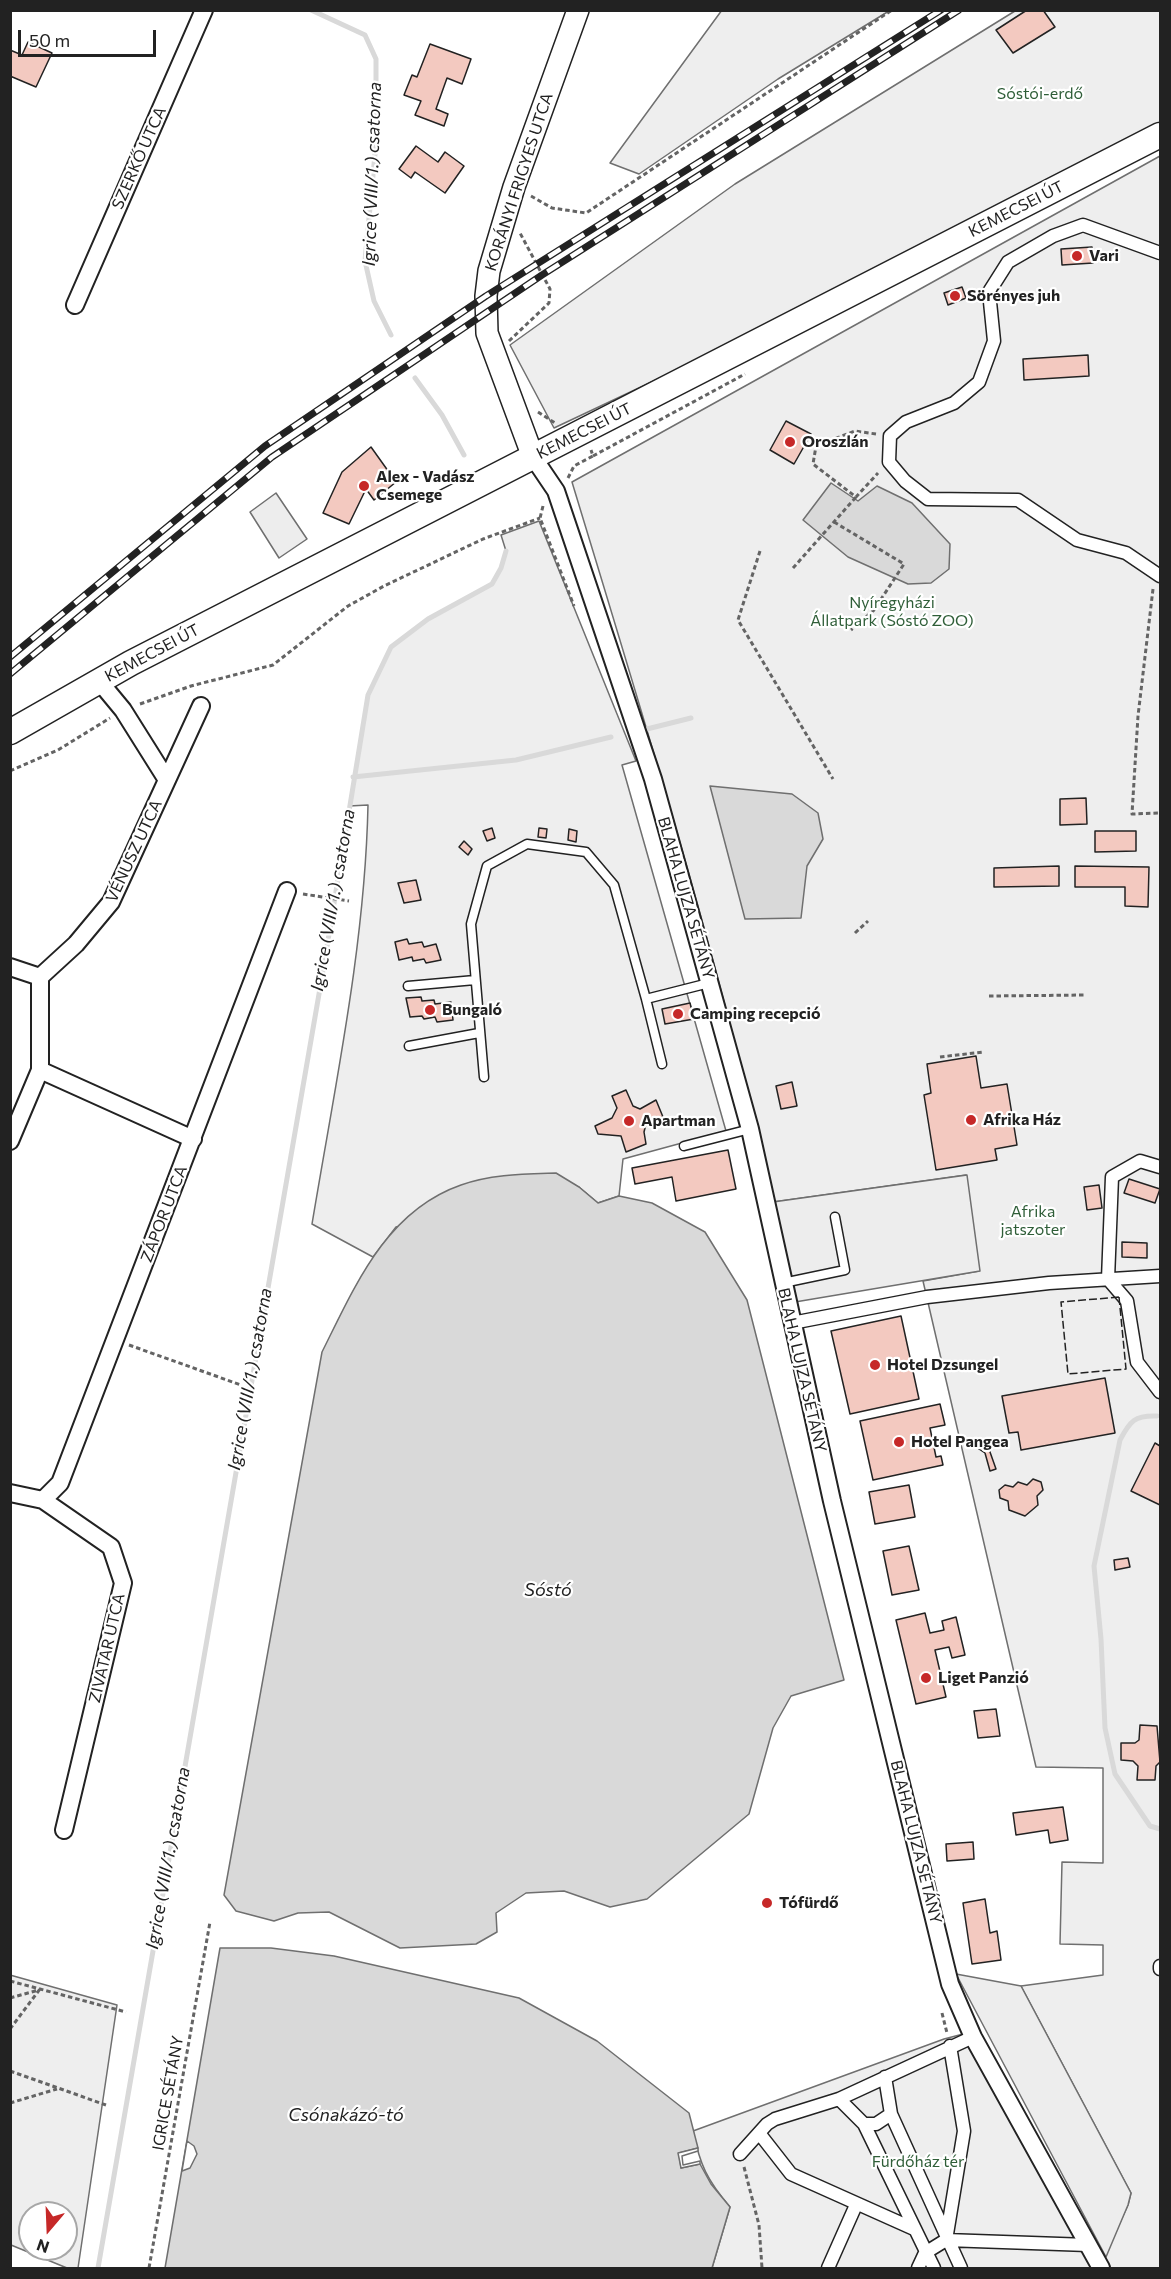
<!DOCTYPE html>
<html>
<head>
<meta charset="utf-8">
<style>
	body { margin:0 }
	#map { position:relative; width:1171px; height:2279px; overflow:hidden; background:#fff; font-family:Commissioner,sans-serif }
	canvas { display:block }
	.frame { position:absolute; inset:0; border:12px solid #222; pointer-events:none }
	.north { position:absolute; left:18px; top:2201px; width:60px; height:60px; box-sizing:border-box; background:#fff; border:2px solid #a7a7a7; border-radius:50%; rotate:199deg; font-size:16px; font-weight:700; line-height:24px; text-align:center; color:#222 }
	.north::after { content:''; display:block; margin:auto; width:21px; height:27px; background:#c62828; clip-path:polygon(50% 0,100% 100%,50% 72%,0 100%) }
	.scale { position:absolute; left:18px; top:30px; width:138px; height:27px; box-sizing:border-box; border:3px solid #222; border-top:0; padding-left:8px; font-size:18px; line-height:21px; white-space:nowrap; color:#222; -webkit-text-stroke:4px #fff; paint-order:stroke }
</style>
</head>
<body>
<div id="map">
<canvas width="1171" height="2279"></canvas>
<div class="frame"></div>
<div class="north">N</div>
<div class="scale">50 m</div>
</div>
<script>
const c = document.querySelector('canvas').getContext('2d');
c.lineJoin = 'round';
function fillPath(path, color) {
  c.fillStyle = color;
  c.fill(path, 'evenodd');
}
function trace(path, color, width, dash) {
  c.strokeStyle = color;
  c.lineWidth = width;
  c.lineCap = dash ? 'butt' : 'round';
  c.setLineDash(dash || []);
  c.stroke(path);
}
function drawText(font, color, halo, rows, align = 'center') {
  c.font = font + ' Commissioner,sans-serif';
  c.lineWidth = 4.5;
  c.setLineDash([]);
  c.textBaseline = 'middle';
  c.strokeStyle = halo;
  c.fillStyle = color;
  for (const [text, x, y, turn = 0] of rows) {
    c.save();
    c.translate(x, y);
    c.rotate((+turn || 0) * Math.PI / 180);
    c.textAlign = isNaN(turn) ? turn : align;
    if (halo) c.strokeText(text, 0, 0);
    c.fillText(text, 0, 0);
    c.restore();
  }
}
const green = new Path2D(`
	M722 10 889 11 778 79 639 174 610 163Z
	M1015 11H1160V124L853 287 554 428 510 345 735 184Z
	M1160 156V2268H712L730 2207C707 2180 700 2165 693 2131L944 2039 967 2033 1100 2266 1128 2205 1131 2193 1021 1986 1103 1975V1945L1060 1944 1062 1862 1103 1863V1768L1036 1767 923 1281 979 1271 966 1175 773 1202C719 959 644 720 572 482Z
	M539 521 636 761 622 765 726 1131 623 1159 619 1196 598 1203 579 1187 396 1227 373 1257 312 1224C335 1085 365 946 368 805L349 806 368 695 391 647 428 619 492 584 501 568 506 551 501 535Z
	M10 1975 117 2005 78 2268H67L11 2245ZM30 2213H66V2249H30Z`);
fillPath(green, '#eee');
trace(green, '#6f6f6f', 1.5);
const parking = new Path2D(`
	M276 493 307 539 279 558 250 512Z
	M967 1175 980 1271 795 1302 773 1202Z
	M956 1974 1021 1986 1131 2193 1128 2205 1106 2257Z`);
fillPath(parking, '#ededed');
trace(parking, '#6f6f6f', 1.5);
const water = new Path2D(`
	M831 483 858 501 877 486 912 503 950 544 949 569 931 583 908 584 848 557 803 520Z
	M710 786 792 794 818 813 823 839 807 866 801 918 745 919Z
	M556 1173 579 1187 598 1203 619 1196 652 1203 705 1232 747 1300 844 1680 791 1696 773 1728 749 1814 647 1899 610 1907 564 1891 526 1893 496 1913 497 1932 476 1944 400 1948 329 1912 298 1913 274 1921 236 1911 224 1895 322 1352C355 1286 386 1211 461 1185 491 1174 525 1174 556 1173Z
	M220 1948H271L334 1956 519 1998 597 2041 689 2113 698 2148 679 2153 681 2168 700 2164 711 2184 730 2207 712 2268H165Z`);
fillPath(water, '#d9d9d9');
trace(water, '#6f6f6f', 1.5);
const pier = new Path2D(`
	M187 2141 194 2146 197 2154 190 2168 182 2171Z
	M698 2148V2151L682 2156 683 2165 700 2161V2164L681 2168 678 2153Z`);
fillPath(pier, '#fff');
trace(pier, '#6f6f6f', 1.5);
trace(new Path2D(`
	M311 10 365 35 376 59V143L365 261 374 301 391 335
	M415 378 442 415 464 455
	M647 729 691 718
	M353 777 516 760 611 737
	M1157 1416C1135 1415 1130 1421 1120 1440L1094 1566 1101 1639 1105 1728 1115 1774 1150 1826 1160 1829
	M98 2268 323 971 368 695 391 647 428 619 492 584 501 568 506 551`), '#d9d9d9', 5);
const building = new Path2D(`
	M1027 10H1043L1055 27 1013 53 996 30Z
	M28 42 52 53 36 87 10 76V50L22 55Z
	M430 44 471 59 462 84 447 78 436 109 448 114 444 126 415 115 421 101 404 95 412 75 417 77Z
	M416 146 438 162 445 152 464 166 445 193 415 172 411 178 399 169Z
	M1092 247 1093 263 1062 265 1061 249Z
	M962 287 966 298 948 305 944 293Z
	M1088 355 1089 376 1024 380 1023 359Z
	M786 421 811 434 794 464 770 450Z
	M371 447 396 482 374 500 366 489 349 524 323 513 342 472Z
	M1086 798 1087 824 1060 825V799Z
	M492 828 495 838 487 841 483 831Z
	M539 828 547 829 546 838 538 837Z
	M569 829 577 831 576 842 568 840Z
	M1095 831H1136V851L1095 852Z
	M464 841 472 849 468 855 459 847Z
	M1059 866V886L994 887V868Z
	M1075 866 1149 867 1148 907 1125 906V887H1075Z
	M416 880 421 900 404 903 398 883Z
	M407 939 409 944 422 942 424 947 436 944 441 960 426 963 424 959 413 961 412 957 399 960 395 942Z
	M421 997 422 1001 434 1000 435 1004 451 1002 453 1020 437 1022 435 1017 424 1019 422 1016 410 1017 406 998Z
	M690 1003 694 1019 665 1024 662 1009Z
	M976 1056 981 1088 1007 1084 1017 1145 995 1149 997 1160 936 1170 924 1095 931 1093 927 1064Z
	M792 1082 797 1106 781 1109 776 1086Z
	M626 1090 633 1106 640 1109 656 1100 663 1117 646 1124 644 1132 646 1144 626 1152 621 1136 598 1134 595 1126 612 1118 617 1108 612 1096Z
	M728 1150 736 1189 676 1201 672 1177 635 1184 632 1168Z
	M1129 1179 1160 1189 1155 1203 1124 1193Z
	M1099 1185 1102 1208 1087 1210 1084 1187Z
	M1122 1242 1147 1243V1258L1122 1257Z
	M901 1316 919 1399 850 1414 831 1331Z
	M1105 1378 1115 1433 1021 1450 1018 1432 1009 1433 1002 1396Z
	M940 1404 945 1425 930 1428 936 1457 941 1456 943 1465 873 1480 860 1421Z
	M987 1438 992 1444 990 1452 996 1469 990 1471 985 1453 976 1447 979 1440Z
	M1155 1443 1160 1446V1505L1131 1491Z
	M1033 1479 1041 1482 1043 1490 1037 1496 1038 1505 1025 1516 1009 1510 1008 1501 1000 1498 999 1490 1005 1485 1013 1487 1018 1482 1027 1485Z
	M909 1485 915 1517 875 1524 869 1492Z
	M909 1546 919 1590 892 1595 883 1551Z
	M1128 1558 1130 1567 1115 1570 1114 1560Z
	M925 1613 930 1633 944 1630 942 1621 956 1617 965 1655 952 1658 949 1647 935 1650 946 1697 916 1704 896 1620Z
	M996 1709 1000 1736 978 1738 974 1711Z
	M1140 1725 1157 1726 1160 1762 1156 1766 1155 1780H1137L1138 1766 1133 1761 1121 1760V1743H1135L1139 1740Z
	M1063 1807 1068 1840 1050 1843 1048 1830 1016 1835 1013 1813Z
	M973 1842 974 1859 947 1861 946 1844Z
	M985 1899 990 1933 997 1931 1001 1960 972 1964 963 1903Z`);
fillPath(building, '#f3c9c0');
trace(building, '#222', 1.5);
const service = new Path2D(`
	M408 986 475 980
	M646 999 662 1064
	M409 1046 479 1033
	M484 1077 471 924 487 866 527 844 586 852 614 885 646 999 709 983
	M684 1146 750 1129
	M783 1283 845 1270 835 1217`);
const pedestrian = new Path2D(`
	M1160 253 1083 225 1053 236 1008 262 989 292 994 341 979 382 954 403 906 422 890 436 889 462 905 481 928 499 1018 500 1077 540 1126 553 1160 576
	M1160 1167 1140 1161 1112 1177 1108 1279 1127 1301 1137 1362 1160 1392
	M792 1323 927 1297 1049 1283 1160 1276
	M1160 1966V1969
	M885 2077 891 2114 961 2268
	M839 2099 864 2124 934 2268
	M864 2124H876L891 2114
	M759 2133 791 2174 914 2229
	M740 2154 767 2124 775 2119 839 2099 973 2037
	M946 2240 1088 2245
	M828 2268 856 2205
	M918 2268 925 2253 946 2240 964 2131 950 2046`);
const minor = new Path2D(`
	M75 305 204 10
	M533 457 556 491 653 779 750 1129 832 1501 950 1984 973 2037 1101 2268
	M99 681 123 710 167 780
	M10 967 40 977 76 944 111 902 201 706
	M40 1070 193 1139
	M10 1141 40 1070V977
	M10 1493 43 1500 111 1547 123 1583 64 1830
	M43 1500 60 1483 287 891`);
const tertiary = new Path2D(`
	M533 457 487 333 486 296 489 271 514 187 578 10`);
const secondary = new Path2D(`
	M10 732 131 663 1160 135`);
trace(service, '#222', 11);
trace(pedestrian, '#222', 15);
trace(minor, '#222', 20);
trace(tertiary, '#222', 24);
trace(secondary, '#222', 27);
trace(new Path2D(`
	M531 196 552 208 586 213 892 10
	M509 341 549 303 550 289 520 233
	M538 412 555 423
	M876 434 855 431 816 446 813 464 856 497 878 473
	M593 456 745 374
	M568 478 574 466 593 456 591 450
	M543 506 540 518 574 606
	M834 522 904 564 874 610 851 630
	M760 551 738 620 833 779
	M793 568 856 497
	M1153 589 1138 716 1132 814 1160 813
	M140 704 191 686 273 665 348 606 384 586 483 539 540 518
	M10 771 58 750 110 718
	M303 894 349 901
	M855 933 868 921
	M989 996 1086 995
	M940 1057 983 1052
	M129 1345 241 1385
	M10 1981 126 2012
	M10 1998 39 1990
	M942 2013 947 2033
	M10 2029 40 1989
	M10 2071 106 2105
	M10 2103 57 2089
	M744 2167 759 2225 762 2268
	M149 2268 210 1922`), '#646464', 3, [4.5, 3]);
trace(service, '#fff', 8);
trace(pedestrian, '#fff', 12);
trace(minor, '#fff', 16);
trace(tertiary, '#fff', 21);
trace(secondary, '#fff', 24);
const rail = new Path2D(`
	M10 657 265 446 486 296 941 10
	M10 674 272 457 542 275 959 10`);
trace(rail, '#222', 7);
trace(rail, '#fff', 4.5, [14]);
trace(new Path2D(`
	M1119 1297 1126 1369 1068 1374 1061 1302Z`), '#222', 1.5, [8, 3]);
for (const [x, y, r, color] of [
	[1077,256,6,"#c62828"],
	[955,296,6,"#c62828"],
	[790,442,6,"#c62828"],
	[364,486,6,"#c62828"],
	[430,1010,6,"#c62828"],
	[678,1014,6,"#c62828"],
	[971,1120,6,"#c62828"],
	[629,1121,6,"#c62828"],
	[875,1365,6,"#c62828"],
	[899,1442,6,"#c62828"],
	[926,1678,6,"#c62828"],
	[767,1903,6,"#c62828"]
]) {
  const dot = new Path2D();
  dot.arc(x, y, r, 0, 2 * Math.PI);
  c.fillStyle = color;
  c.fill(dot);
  trace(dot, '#fff', 2);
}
drawText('16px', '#2f5e38', '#fff', [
	["Sóstói-erdő",1040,94],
	["Nyíregyházi",892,603],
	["Állatpark (Sóstó ZOO)",892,621],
	["Afrika",1033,1212],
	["jatszoter",1033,1230],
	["Fürdőház tér",918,2162]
]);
drawText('16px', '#222', '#fff', [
	["SZERKŐ UTCA",139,158,-66],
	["KORÁNYI FRIGYES UTCA",519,182,-72],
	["KEMECSEI ÚT",1016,209,-27],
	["KEMECSEI ÚT",584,431,-27],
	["KEMECSEI ÚT",152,653,-28],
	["VÉNUSZ UTCA",134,851,-65],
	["BLAHA LUJZA SÉTÁNY",686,898,74],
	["ZÁPOR UTCA",164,1214,-69],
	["BLAHA LUJZA SÉTÁNY",802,1370,77],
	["ZIVATAR UTCA",107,1648,-77],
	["BLAHA LUJZA SÉTÁNY",916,1842,76],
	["IGRICE SÉTÁNY",168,2093,-80]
]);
drawText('bold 16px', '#222', '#fff', [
	["Vari",1089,256],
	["Sörényes juh",967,296],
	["Oroszlán",802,442],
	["Alex - Vadász",376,477],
	["Csemege",376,495],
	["Bungaló",442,1010],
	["Camping recepció",690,1014],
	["Afrika Ház",983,1120],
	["Apartman",641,1121],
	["Hotel Dzsungel",887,1365],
	["Hotel Pangea",911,1442],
	["Liget Panzió",938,1678],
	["Tófürdő",779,1903]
], 'left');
drawText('italic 18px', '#222', '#fff', [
	["Igrice (VIII/1.) csatorna",372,174,-88],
	["Igrice (VIII/1.) csatorna",333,900,-80],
	["Igrice (VIII/1.) csatorna",250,1379,-80],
	["Sóstó",548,1590],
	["Igrice (VIII/1.) csatorna",168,1858,-80],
	["Csónakázó-tó",346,2115]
]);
</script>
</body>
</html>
